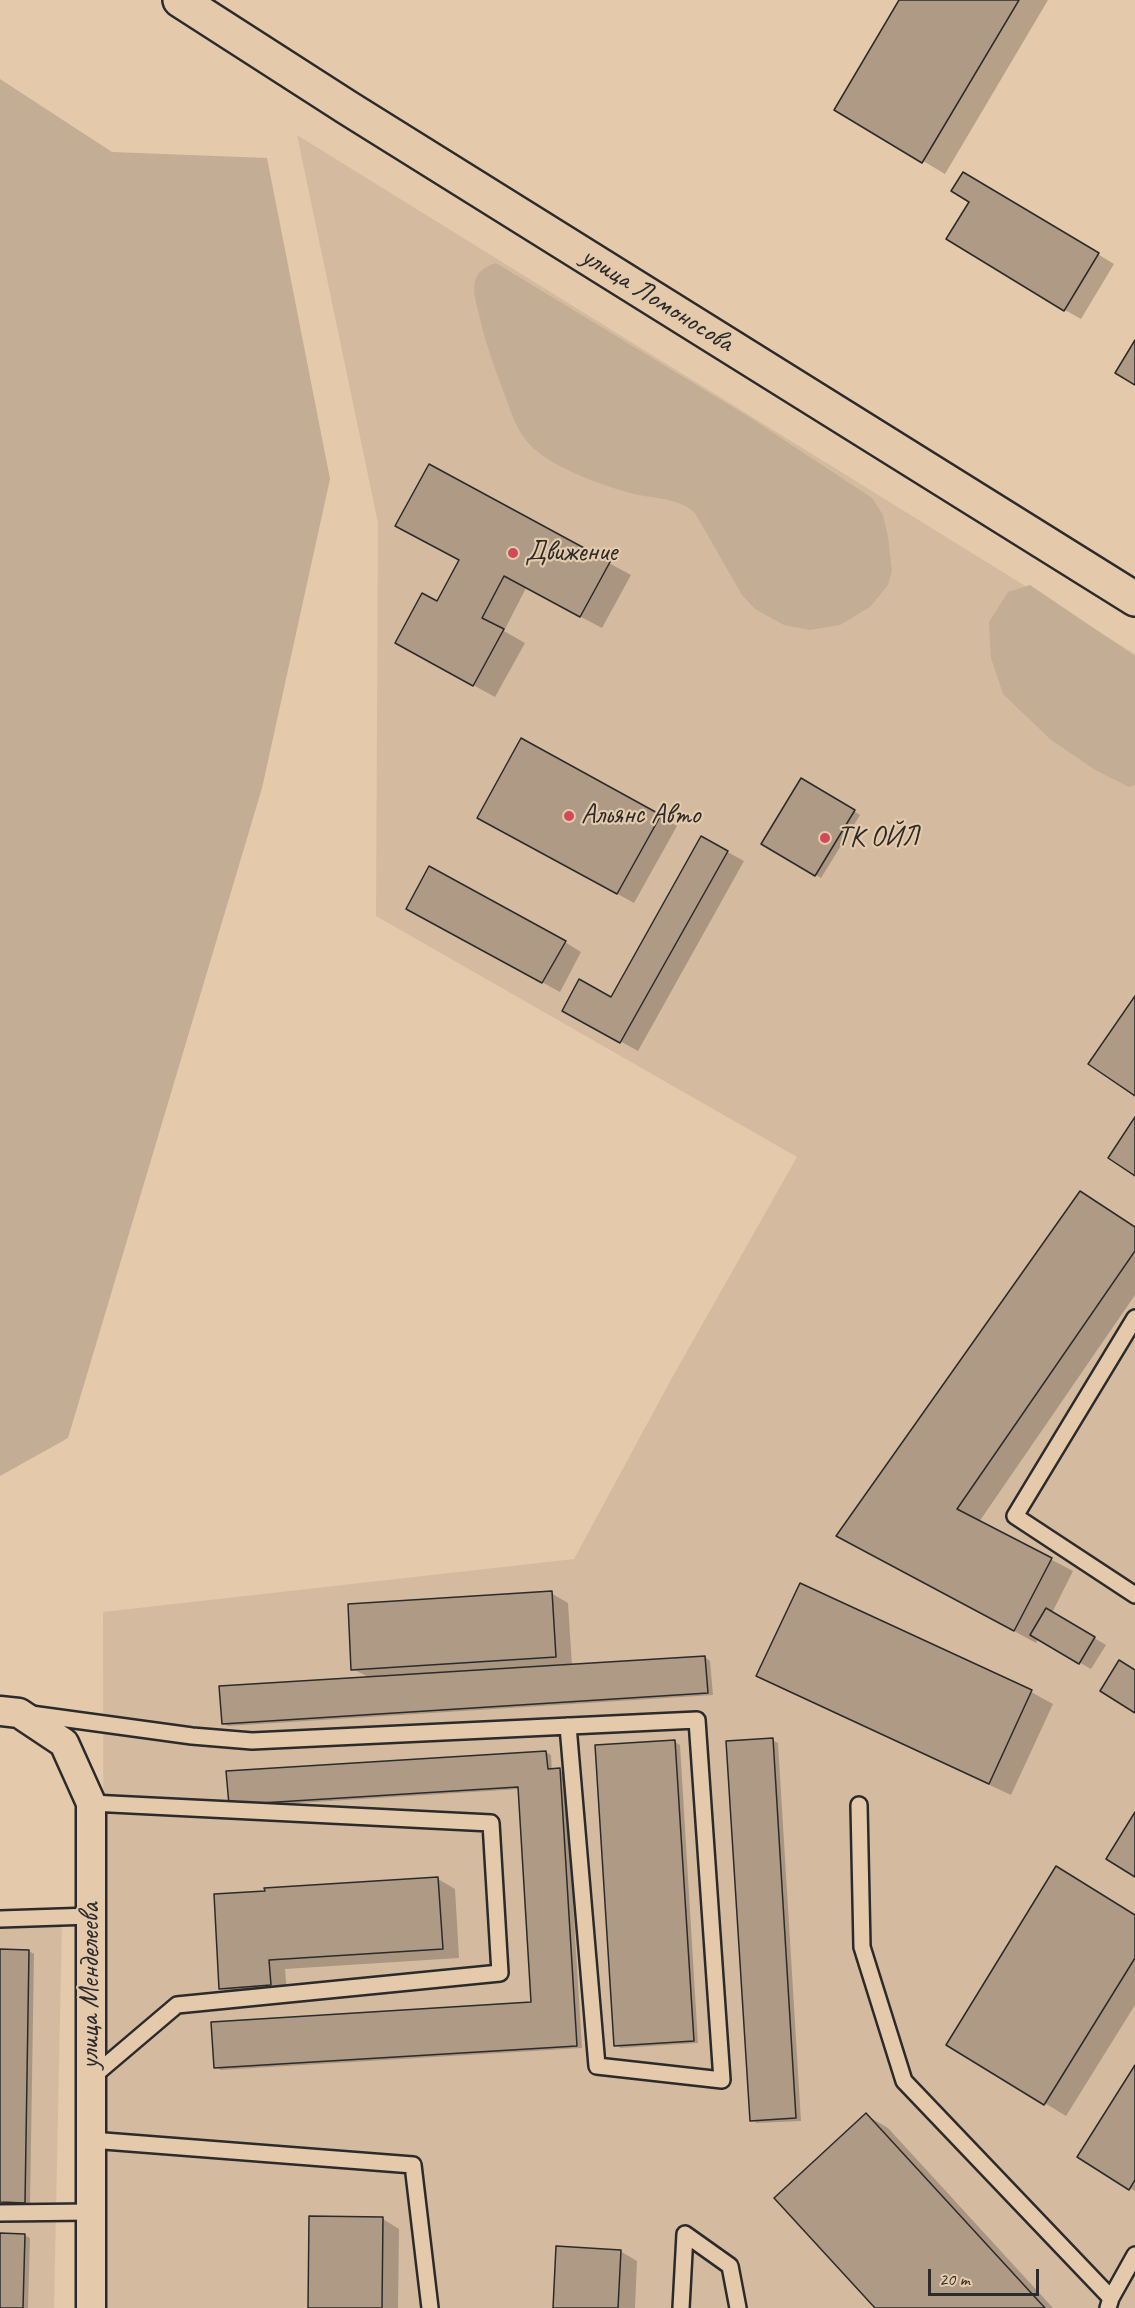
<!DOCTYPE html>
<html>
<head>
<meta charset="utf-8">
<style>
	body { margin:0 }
	#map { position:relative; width:1135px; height:2308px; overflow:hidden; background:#e4c9ab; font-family:Caveat,sans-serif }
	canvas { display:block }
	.scale { position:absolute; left:928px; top:2269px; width:111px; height:27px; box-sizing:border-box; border:3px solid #2b2b2b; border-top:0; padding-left:8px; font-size:18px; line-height:21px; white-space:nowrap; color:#2b2b2b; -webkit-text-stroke:4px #e4c9ab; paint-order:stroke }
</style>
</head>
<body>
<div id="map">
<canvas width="1135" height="2308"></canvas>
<div class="scale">20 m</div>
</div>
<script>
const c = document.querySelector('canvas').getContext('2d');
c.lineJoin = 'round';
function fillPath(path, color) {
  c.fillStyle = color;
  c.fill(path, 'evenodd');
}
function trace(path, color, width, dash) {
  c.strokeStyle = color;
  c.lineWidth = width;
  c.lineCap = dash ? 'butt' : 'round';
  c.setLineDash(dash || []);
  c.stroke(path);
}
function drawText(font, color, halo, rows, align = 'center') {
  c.font = font + ' Caveat,sans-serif';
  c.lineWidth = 4.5;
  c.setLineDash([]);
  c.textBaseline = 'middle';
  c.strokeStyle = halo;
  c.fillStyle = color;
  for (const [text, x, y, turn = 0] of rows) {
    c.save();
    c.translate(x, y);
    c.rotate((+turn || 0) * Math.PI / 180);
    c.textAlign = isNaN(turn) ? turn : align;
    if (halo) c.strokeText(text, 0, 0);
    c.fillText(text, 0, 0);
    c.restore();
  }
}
fillPath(new Path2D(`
	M297 135 1135 654V2308H104L103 1612 574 1559 673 1376 797 1157 376 916 378 523Z
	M62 1921 54 2308H0V1925Z`), '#d4bba0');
fillPath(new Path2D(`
	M0 79 112 152 267 158 330 479 262 788 68 1438 0 1476Z
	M496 263 749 417 872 498 883 515 888 536 892 571 888 585 870 607 840 625 810 630 784 625 755 609 742 595 695 513C678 497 652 499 630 493 599 484 545 466 525 439 515 426 510 409 504 393 494 366 484 339 478 310 472 288 470 271 496 263Z
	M1030 585 1135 656V785L1129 787 1095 770 1050 739 1003 694 991 658 989 622 1008 592Z`), '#c3ad94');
fillPath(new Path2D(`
	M901 0H1048L945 174 836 109Z
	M980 183 1114 264 1081 319 1065 310Z
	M429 466 631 575 602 628 526 588 504 631 525 643 495 697 418 655 438 603 461 560Z
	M802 780 860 815 821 878 763 843Z
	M660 816 677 826 634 903 496 827Z
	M702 838 744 861 638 1051 564 1010 612 999Z
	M425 918 565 942 581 952 560 992Z
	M1135 1227V1295L979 1522 1073 1571 1052 1613 1106 1645 1091 1669 1038 1639 1036 1643 860 1547Z
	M800 1585 1031 1692 1053 1704 1011 1795 780 1688 758 1675Z
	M551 1593 568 1603 572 1666 705 1657 710 1661 713 1695 228 1726 223 1723 370 1678 353 1669Z
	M772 1740 778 1743 801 2121 757 2123 752 2120Z
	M675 1742 680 1745 698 2043 621 2048 615 2045Z
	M546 1752 551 1755 552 1770H559L565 1773 582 2048 221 2070 215 2067 533 2003 520 1789 235 1807 230 1804Z
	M438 1879 455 1889 459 1958 285 1969 287 1994 238 1997 221 1988 215 1896Z
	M1135 1916V2005L1066 2116 948 2044Z
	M0 1951H29L34 1954 30 2205 0 2204Z
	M1135 2068V2191L1079 2157Z
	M866 2115 888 2128 1053 2308H877Z
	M383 2219 399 2229 398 2308H309Z
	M0 2235H24L30 2238 28 2308H0Z
	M620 2251 637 2261 635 2308H554Z`), '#0003');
const building = new Path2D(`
	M899 0H1019L922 163 834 110Z
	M963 172 1099 253 1064 311 946 239 969 202 951 191Z
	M1135 340V385L1115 373Z
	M429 464 610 562 580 617 504 576 482 618 504 629 473 686 395 643 422 593 437 601 459 560 395 526Z
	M521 738 661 815 617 894 477 818Z
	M801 778 855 810 815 876 761 844Z
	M701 836 728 851 620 1043 562 1011 579 979 611 997Z
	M429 866 566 941 542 983 406 909Z
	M1135 996V1096L1088 1064Z
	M1135 1117V1176L1108 1158Z
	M1080 1191 1135 1227V1251L957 1509 1052 1558 1014 1631 836 1536Z
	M800 1583 1032 1690 989 1784 756 1676Z
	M552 1591 556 1657 351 1670 348 1604Z
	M1046 1608 1095 1637 1079 1664 1030 1635Z
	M705 1656 708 1693 222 1724 219 1686Z
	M1119 1660 1135 1670V1713L1100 1691Z
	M773 1738 796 2118 750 2121 726 1741Z
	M675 1740 694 2041 614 2046 595 1745Z
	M546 1751 548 1769 560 1768 577 2046 214 2068 211 2022 531 2002 518 1787 229 1805 226 1771Z
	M1135 1812V1877L1106 1859Z
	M1056 1866 1135 1915V1958L1044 2105 946 2045Z
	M438 1877 443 1949 269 1960 271 1985 219 1989 214 1894 265 1891 264 1888Z
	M0 1949 29 1950 25 2203 0 2202Z
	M1135 2065V2180L1129 2190 1077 2157Z
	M866 2113 1045 2308H875L774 2198Z
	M309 2216 383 2217 382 2308H308Z
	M0 2233 25 2234 23 2308H0Z
	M556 2246 621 2250 618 2308H553Z`);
fillPath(building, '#ae9a85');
trace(building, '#2b2b2b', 1.5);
const lane = new Path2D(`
	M1135 1318 1015 1516 1135 1595
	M31 1714 192 1736 252 1741 697 1720 722 2080 597 2066 568 1726
	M859 1805 862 1947 904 2081 1111 2298
	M0 1919 91 1916
	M91 2078 177 2005 500 1973 491 1823 91 1803
	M91 2140 413 2165 430 2308
	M0 2213 91 2212
	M681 2308 685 2234 730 2266 738 2308
	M1108 2308 1111 2298 1135 2255`);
const street = new Path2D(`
	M0 1711 19 1713 64 1743 91 1803V2308`);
const highway = new Path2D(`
	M180 0 348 108 1135 599`);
trace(lane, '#2b2b2b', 20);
trace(street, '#2b2b2b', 33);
trace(highway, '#2b2b2b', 38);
trace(lane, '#e4c9ab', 15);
trace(street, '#e4c9ab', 28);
trace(highway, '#e4c9ab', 33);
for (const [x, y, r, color] of [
	[513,553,6,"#d1495b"],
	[569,816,6,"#d1495b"],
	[825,838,6,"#d1495b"]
]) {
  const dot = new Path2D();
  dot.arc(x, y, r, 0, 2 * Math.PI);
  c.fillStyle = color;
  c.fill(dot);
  trace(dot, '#e4c9ab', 2);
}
drawText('28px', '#2b2b2b', '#e4c9ab', [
	["улица Ломоносова",657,300,32],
	["улица Менделеева",91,1986,-90]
]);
drawText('28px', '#2b2b2b', '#e4c9ab', [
	["Движение",525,553],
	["Альянс Авто",581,816],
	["ТК ОЙЛ",837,838]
], 'left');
</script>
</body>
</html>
